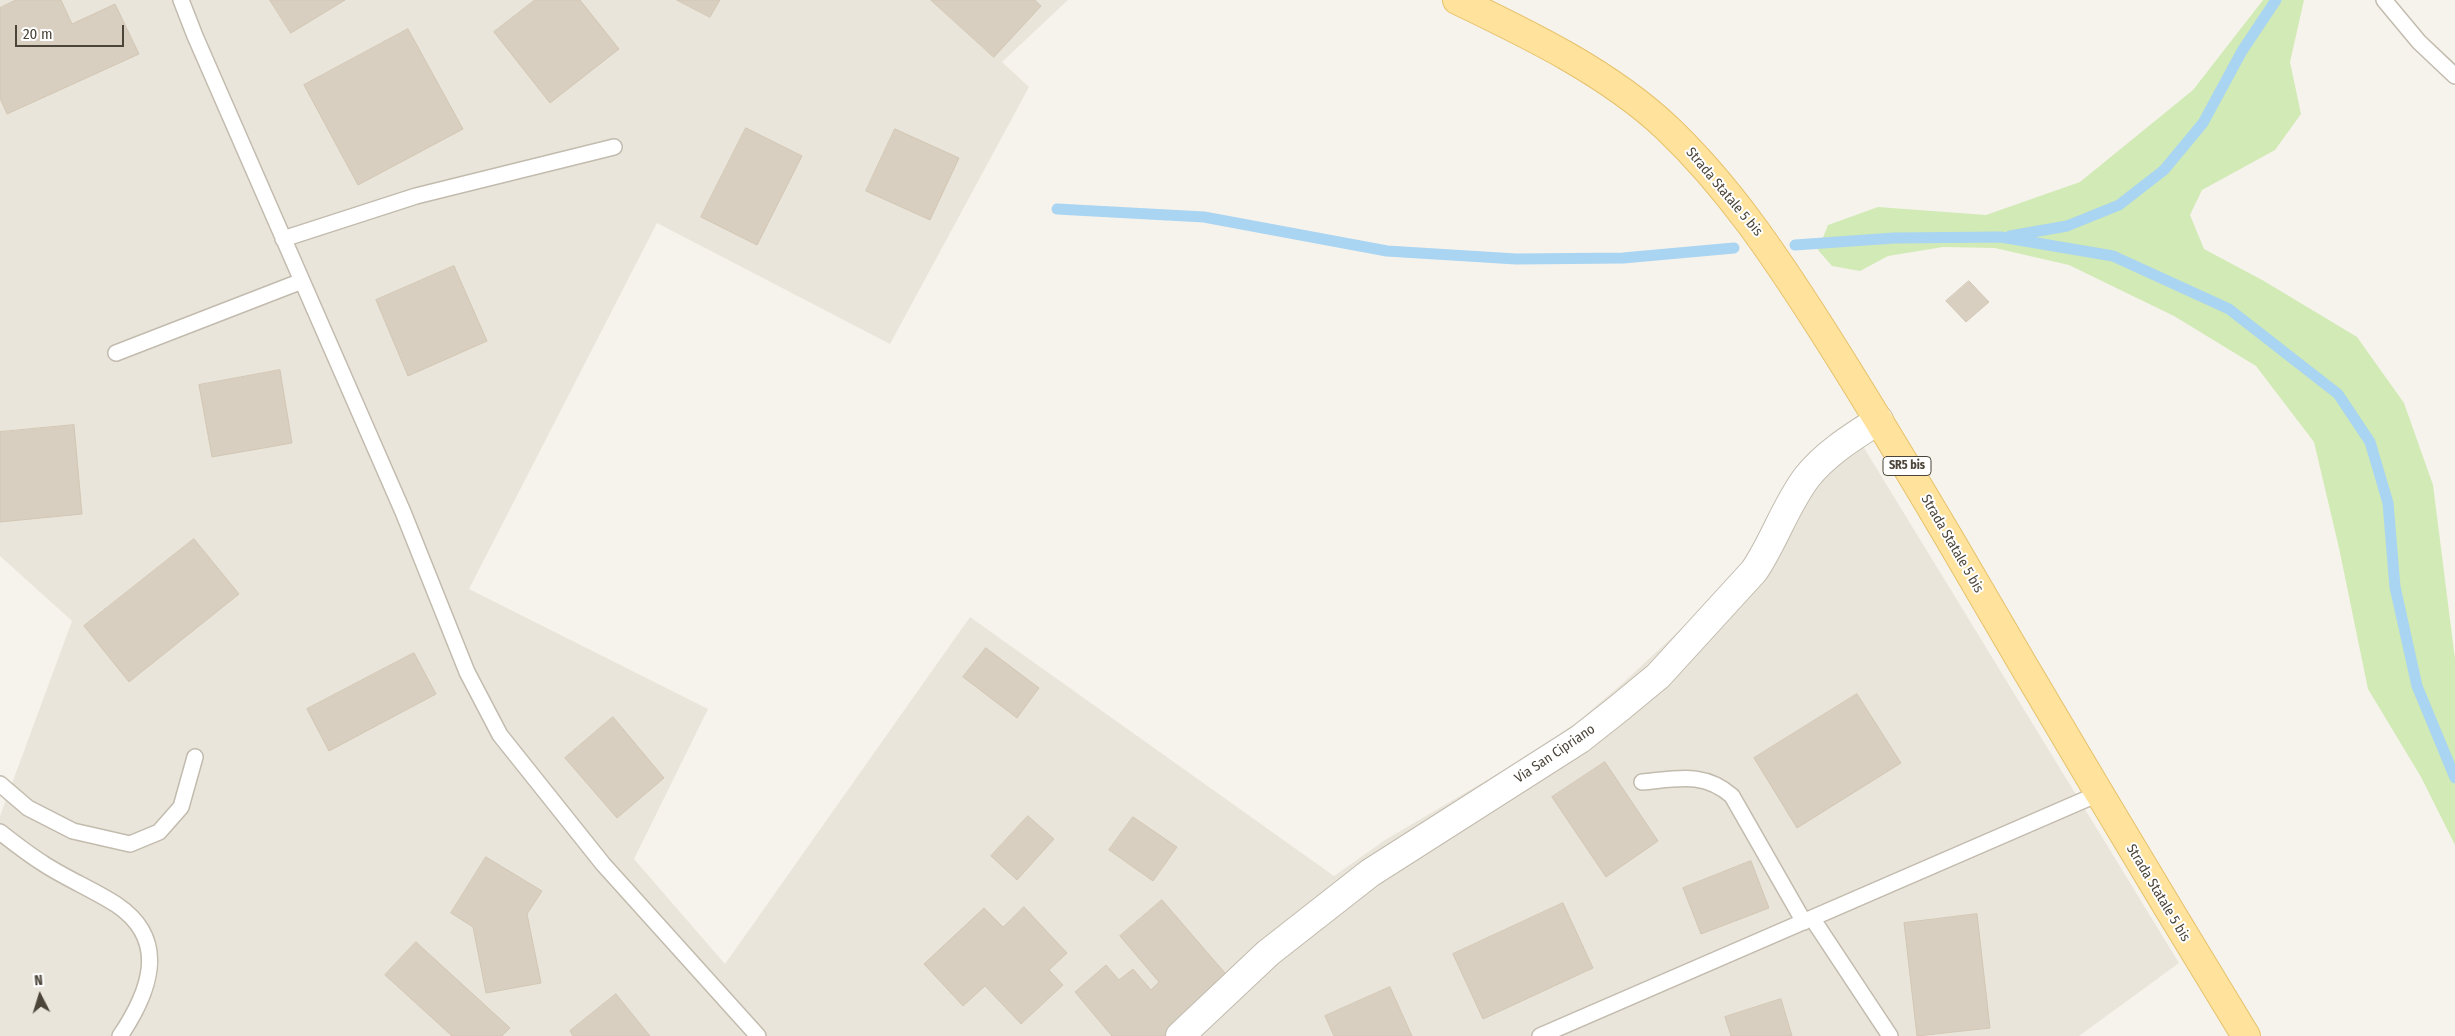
<!DOCTYPE html>
<html>
<head>
<meta charset="utf-8">
<style>
	body { margin:0 }
	#map { position:relative; width:2455px; height:1036px; overflow:hidden; background:#f6f3ec; font-family:"Fira Sans Condensed",sans-serif }
	canvas { display:block }
	.north { position:absolute; left:15px; top:971px; width:50px; height:50px; -webkit-text-stroke:4px #fff; paint-order:stroke; rotate:355deg; font-size:14px; font-weight:700; line-height:20px; text-align:center; color:#4b4439 }
	.north::after { content:''; display:block; margin:auto; width:18px; height:22px; background:#4b4439; clip-path:polygon(50% 0,100% 100%,50% 72%,0 100%) }
	.scale { position:absolute; left:15px; top:25px; width:109px; height:22px; box-sizing:border-box; border:2px solid #4b4439; border-top:0; padding-left:6px; font-size:15px; line-height:18px; white-space:nowrap; color:#4b4439; -webkit-text-stroke:4px #fff; paint-order:stroke }
</style>
</head>
<body>
<div id="map">
<canvas width="2455" height="1036"></canvas>
<div class="north">N</div>
<div class="scale">20 m</div>
</div>
<script>
const c = document.querySelector('canvas').getContext('2d');
c.lineJoin = 'round';
function fillPath(path, color) {
  c.fillStyle = color;
  c.fill(path, 'evenodd');
}
function trace(path, color, width, dash) {
  c.strokeStyle = color;
  c.lineWidth = width;
  c.lineCap = dash ? 'butt' : 'round';
  c.setLineDash(dash || []);
  c.stroke(path);
}
function drawText(font, color, halo, rows, align = 'center') {
  c.font = font + ' "Fira Sans Condensed",sans-serif';
  c.lineWidth = 4;
  c.setLineDash([]);
  c.textBaseline = 'middle';
  c.strokeStyle = halo;
  c.fillStyle = color;
  for (const [text, x, y, turn = 0] of rows) {
    c.save();
    c.translate(x, y);
    c.rotate((+turn || 0) * Math.PI / 180);
    c.textAlign = isNaN(turn) ? turn : align;
    if (halo) c.strokeText(text, 0, 0);
    c.fillText(text, 0, 0);
    c.restore();
  }
}
fillPath(new Path2D(`
	M0 0H1068L1002 62 1029 87 890 344 657 223 469 589 708 709 634 859 725 964 970 617 1334 876 1385 840 1533 753 1581 719 1624 682 1698 613 1748 558 1794 471 1818 444 1850 425 2179 963 2079 1036H0V816L72 621 0 556Z`), '#eae5da');
fillPath(new Path2D(`
	M2263 0H2304L2290 62 2301 114 2275 150 2202 190 2190 215 2204 249 2264 281 2357 337 2404 403 2433 485 2455 659V845L2421 777 2368 689 2339 548 2314 442 2256 366 2174 316 2069 265 1995 248 1943 247 1888 256 1860 271 1832 266 1818 250 1828 225 1878 207 1986 215 2080 182 2193 90Z`), '#d2eab5');
trace(new Path2D(`
	M1057 209 1204 217 1387 251 1516 259 1623 258 1734 248
	M2010 236 2067 226 2119 205 2164 170 2203 123 2242 51 2276 0
	M1795 245 1894 238 2001 237 2113 256 2229 309 2338 394 2370 442 2388 503 2395 587 2417 686 2455 778`), '#a9d4f2', 11);
const building = new Path2D(`
	M16 0H61L72 24 115 4 139 54 7 114 0 98V8Z
	M270 0H345L291 33Z
	M535 0H580L619 49 550 103 494 32Z
	M677 0H720L710 17Z
	M931 0H1035L1041 6 994 57Z
	M408 29 463 129 358 185 304 85Z
	M746 128 802 156 757 245 701 217Z
	M895 129 959 158 930 220 866 191Z
	M454 266 487 341 408 376 376 300Z
	M1969 281 1989 302 1966 322 1946 301Z
	M280 370 292 443 212 457 199 385Z
	M74 425 82 514 0 522V432Z
	M194 539 239 594 129 682 84 626Z
	M986 648 1039 688 1017 718 963 677Z
	M414 653 436 694 329 751 307 709Z
	M1857 694 1901 763 1797 828 1754 758Z
	M613 717 664 778 617 818 565 758Z
	M1605 762 1658 841 1606 877 1552 797Z
	M1028 816 1054 839 1017 880 991 856Z
	M1133 817 1177 847 1153 881 1109 850Z
	M486 857 542 891 527 914 541 983 486 993 473 927 451 913Z
	M1751 861 1769 908 1701 934 1683 888Z
	M1162 900 1231 980 1164 1036H1112L1075 992 1106 965 1119 980 1133 969 1151 990 1159 982 1120 936Z
	M1563 903 1593 968 1483 1019 1453 954Z
	M1024 907 1067 953 1049 970 1063 985 1021 1024 985 986 963 1006 924 964 984 908 1003 927Z
	M1977 914 1990 1028 1917 1036 1904 923Z
	M416 942 510 1028 502 1036H452L385 975Z
	M1390 987 1412 1036H1334L1325 1016Z
	M616 994 650 1036H573L570 1031Z
	M1781 999 1792 1036H1731L1725 1017Z`);
fillPath(building, '#d8cfc1');
trace(building, '#d3c7b4', 1);
const service = new Path2D(`
	M181 0 195 36 403 512 467 672 500 735 603 864 758 1036
	M2384 0 2419 42 2455 76
	M283 239 416 196 614 147
	M116 353 302 281
	M1642 782C1676 779 1704 771 1732 796L1804 922
	M0 784 28 808 73 831 130 844 159 832 181 807 195 757
	M0 832C14 843 28 854 44 864 67 879 94 890 117 905 170 941 149 993 120 1036
	M1812 918 1890 1036
	M1540 1036 2098 794`);
const minor = new Path2D(`
	M1180 1036 1268 953 1370 873 1580 739 1618 709 1658 676 1754 571C1774 542 1785 506 1807 477 1826 453 1854 436 1879 420`);
const primary = new Path2D(`
	M1457 0C1528 34 1609 73 1667 128 1729 187 1775 256 1821 328 1865 397 1907 467 1949 538 2046 705 2145 871 2246 1036`);
trace(service, '#c2bbae', 18);
trace(minor, '#c2bbae', 30);
trace(primary, '#e6c16a', 30);
trace(service, '#fff', 15);
trace(minor, '#fff', 28);
trace(primary, '#ffe39c', 28);
for (const [x, y, w] of [
	[1907,466,48]
]) {
  const box = new Path2D();
  box.roundRect(x - w / 2, y - 9.5, w, 19, 4);
  c.fillStyle = '#fff';
  c.fill(box);
  trace(box, '#4b4439', 1);
}
drawText('bold 12px', '#4b4439', null, [
	["SR5 bis",1907,466]
]);
drawText('14px', '#4b4439', '#fff', [
	["Strada Statale 5 bis",1724,192,50],
	["Strada Statale 5 bis",1952,544,60],
	["Via San Cipriano",1555,754,-34],
	["Strada Statale 5 bis",2158,893,59]
]);
</script>
</body>
</html>
